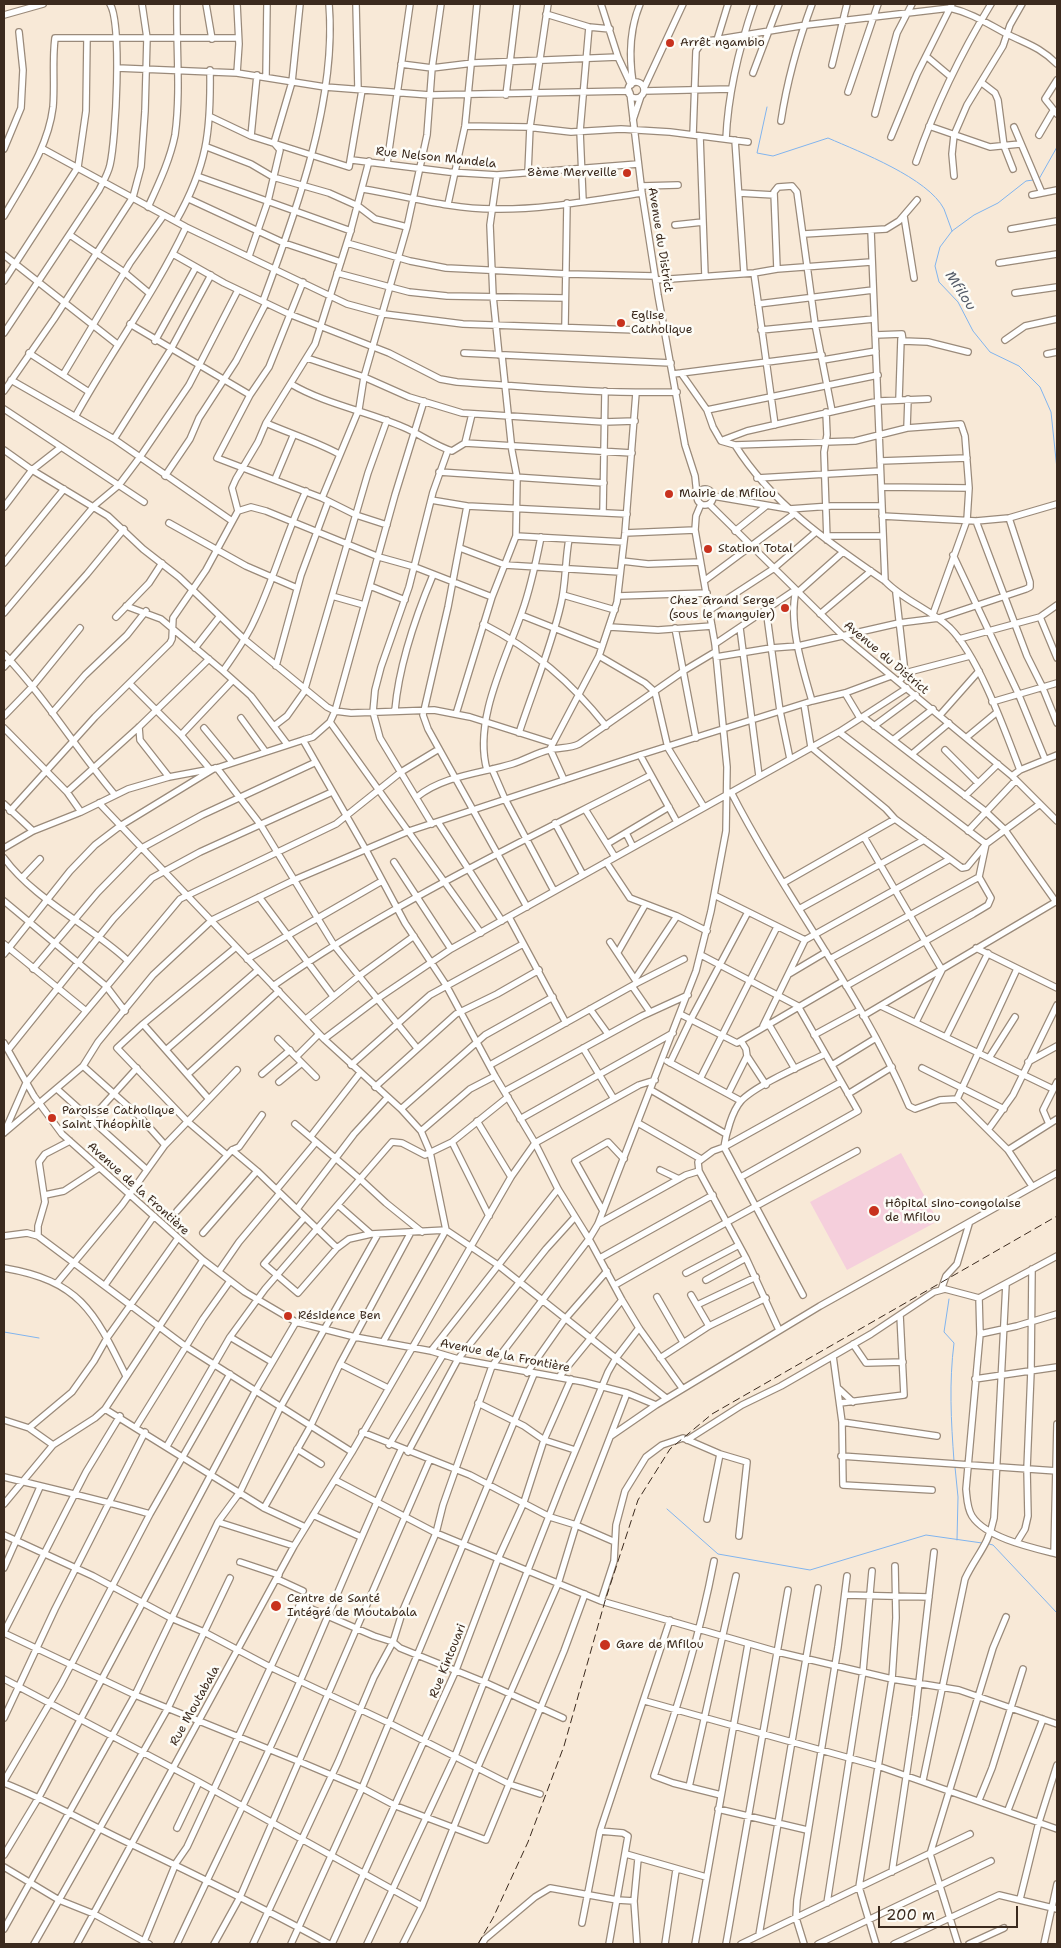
<!DOCTYPE html>
<html>
<head>
<meta charset="utf-8">
<style>
	body { margin:0 }
	#map { position:relative; width:1061px; height:1948px; overflow:hidden; background:#f8e9d7; font-family:"Shantell Sans",sans-serif }
	canvas { display:block }
	.frame { position:absolute; inset:0; border:5px solid #3b2a1e; pointer-events:none }
	.scale { position:absolute; left:878px; top:1906px; width:140px; height:22px; box-sizing:border-box; border:2px solid #3b2a1e; border-top:0; padding-left:6px; font-size:15px; line-height:18px; white-space:nowrap; color:#3b2a1e; -webkit-text-stroke:4px #fdfcf7; paint-order:stroke }
</style>
</head>
<body>
<div id="map">
<canvas width="1061" height="1948"></canvas>
<div class="frame"></div>
<div class="scale">200 m</div>
</div>
<script>
const c = document.querySelector('canvas').getContext('2d');
c.lineJoin = 'round';
function fillPath(path, color) {
  c.fillStyle = color;
  c.fill(path, 'evenodd');
}
function trace(path, color, width, dash) {
  c.strokeStyle = color;
  c.lineWidth = width;
  c.lineCap = dash ? 'butt' : 'round';
  c.setLineDash(dash || []);
  c.stroke(path);
}
function drawText(font, color, halo, rows, align = 'center') {
  c.font = font + ' "Shantell Sans",sans-serif';
  c.lineWidth = 5;
  c.setLineDash([]);
  c.textBaseline = 'middle';
  c.strokeStyle = halo;
  c.fillStyle = color;
  for (const [text, x, y, turn = 0] of rows) {
    c.save();
    c.translate(x, y);
    c.rotate((+turn || 0) * Math.PI / 180);
    c.textAlign = isNaN(turn) ? turn : align;
    if (halo) c.strokeText(text, 0, 0);
    c.fillText(text, 0, 0);
    c.restore();
  }
}
fillPath(new Path2D(`
	M901 1153 938 1221 847 1270 810 1202Z`), '#f5cfdc');
trace(new Path2D(`
	M767 107 757 153 773 156 828 138C860 152 928 178 944 209 947 216 949 224 952 231
	M1039 179 1057 147
	M1033 180 1026 181 998 203 974 215 952 231 940 247 935 266 939 282 958 302 973 331 990 352 1019 366 1040 387 1051 412 1057 469
	M949 1299 944 1332 954 1343C949 1382 951 1421 954 1461
	M4 1332 39 1338
	M955 1467 958 1497 957 1540
	M667 1509 718 1554 810 1570 926 1535 982 1543
	M989 1544 993 1545 1057 1613`), '#80b4ee', 1);
const minor = new Path2D(`
	M206 4 212 39
	M356 4 358 89
	M601 4 618 57 631 85
	M546 14 589 27 610 29
	M4 15 43 4
	M717 40 728 4
	M926 56 951 77
	M401 64 432 68 473 63 618 57
	M832 65 847 4
	M117 68 237 73 325 87 430 95 629 91
	M237 73 239 44 237 4
	M753 73 779 4
	M266 76 267 4
	M1057 80 1045 99 1057 114
	M628 90a8 8 0 1 1 16 0a8 8 0 1 1-16 0Z
	M633 83C629 57 630 28 640 4
	M982 83 995 93 998 100 1004 146 1013 169
	M644 88 683 4
	M644 91 731 89
	M848 92 878 4
	M630 93 642 193 658 295 685 445 695 476 697 495
	M506 95 517 4
	M875 114 897 33 912 4
	M211 117 251 136 349 167 362 90
	M633 120 641 96
	M781 121C787 81 798 42 812 4
	M465 126 527 127 571 132 621 129 670 132 748 142
	M929 126 990 147 1020 144
	M1014 127 1042 193
	M693 135 696 51 702 42 806 25 950 8C972 13 988 24 1007 34 1027 44 1040 47 1057 64
	M1039 135 1053 111
	M251 136 257 75
	M700 136 705 276
	M891 137 917 74 952 4
	M726 139C728 93 739 48 754 4
	M735 140 744 273
	M207 147 251 164 273 177 329 193 358 206 375 219 407 227
	M4 149 21 108 23 70 19 32
	M43 149 186 227 347 304 384 314 463 324 666 331
	M352 160 449 172 497 175 638 164
	M916 162C935 107 961 53 991 4
	M387 164 410 4
	M528 172 530 127 548 4
	M497 175 490 225 493 296 499 355
	M197 176 351 231
	M954 176 952 154 954 135 967 105 1003 46 1010 25 1022 4
	M641 186 678 185
	M363 189C406 196 450 209 494 209 543 210 593 200 642 193
	M739 193 774 195
	M1032 195 1057 190
	M189 199 284 243 341 262
	M583 201 580 131 589 27
	M448 204 465 126 477 4
	M148 207C159 183 170 160 175 135 181 92 176 47 177 4
	M4 216C24 181 48 148 53 107 55 84 52 61 55 38H238
	M904 216 914 278
	M176 221C207 166 211 132 210 70
	M675 225 703 222
	M1011 229 1057 221
	M871 231 885 581
	M804 234 886 229 899 221 917 200
	M70 235 124 272 149 293
	M347 243 410 261 446 268 567 274 655 276
	M173 254 224 283 289 314 389 353 440 379 457 382C530 387 603 394 677 392
	M4 255 117 344
	M249 256 268 201 280 150 274 143 292 82 300 4
	M999 263 1057 254
	M777 269 774 192 778 187 792 186 797 192 815 324 832 411
	M337 273 409 292 447 296 565 298
	M754 273 775 425
	M656 280 754 273 777 269 871 262
	M4 281 78 167 86 111 87 38
	M303 282 269 367 250 395 217 458 322 498 356 515 387 525
	M1015 293 1057 287
	M263 301C296 212 337 100 329 4
	M758 304 873 290
	M130 324 250 395
	M565 327 567 203
	M761 330 874 319
	M4 333 99 190C103 182 108 174 110 165 116 139 122 24 110 4
	M875 335 902 334 903 341 928 342 968 352
	M1005 340 1025 326 1057 319
	M155 341 196 267
	M29 353 89 392
	M464 353 671 363
	M1047 354 1057 352
	M307 358 364 377 409 397 462 413 604 422 635 421
	M823 360 876 351
	M681 373 822 355
	M673 374 681 373 707 410 713 427 721 441 735 445C772 504 828 542 885 581 904 601 930 609 950 628 979 657 1005 731 1020 770L1012 776
	M63 375 130 263 164 215
	M11 380 114 439 232 521
	M291 384C325 404 366 411 403 427 420 434 435 446 452 451L465 443 632 453
	M4 391 54 319 133 197 141 167 145 111 147 38 142 4
	M899 399 901 339
	M4 409 144 502
	M707 410 878 375
	M826 412 827 435 824 452 827 540
	M75 417C110 353 155 293 186 227
	M266 423C291 434 315 441 339 454
	M907 428 908 399
	M114 439 171 349 211 275
	M723 440 747 431 879 401 928 399
	M465 443 472 414
	M735 445 855 441 907 428 961 424 965 436 969 488 967 520 933 614
	M4 450 32 470 108 516 143 549 179 577 244 639 327 707 335 711 351 713 434 710 470 717 552 743
	M880 461 967 458
	M439 472 604 483
	M165 476 190 439 199 418 236 361 266 303
	M757 478 880 471
	M275 479 293 436
	M882 487 969 488
	M697 497a8 8 0 1 1 16 0a8 8 0 1 1-16 0Z
	M713 496 789 509 831 506H882
	M322 498 359 409 364 377 407 227 427 135 432 68 441 4
	M431 500 467 506 627 514
	M709 504 842 635 1012 776 1057 821
	M467 506 448 607 423 715 428 729 527 907
	M4 507 32 470 60 448
	M238 511 232 488 236 479 258 442 266 423 315 344 350 233 369 161
	M603 512 605 391
	M882 516 976 521 1009 518 1057 504
	M976 521 1027 656 1042 686 1057 723
	M169 523 246 566 297 588
	M735 531 766 506
	M625 533 695 530
	M516 536 624 542
	M827 536H883
	M460 548 505 565 620 572
	M953 555 1018 693 1045 759
	M622 561 648 564 700 562
	M4 563 64 489
	M704 581 794 514
	M370 586 405 600
	M796 591C788 623 803 670 812 701
	M798 592 843 552
	M896 593 905 673
	M563 595 615 610
	M332 596 364 605
	M618 596 707 593
	M126 606 161 619 223 671 251 696 287 744
	M766 609 780 711 790 759
	M710 610 773 569 816 532
	M4 613 95 505 119 485 140 457 189 385 238 290
	M820 614 871 571
	M521 615 602 647
	M116 617 149 583 162 563
	M1040 617 1057 658
	M483 624C534 650 571 682 606 726
	M610 627 658 630 712 626
	M675 628 696 738
	M740 628 759 776
	M959 639 1040 617 1057 605
	M715 644 795 590
	M195 648 220 616
	M4 654C45 697 76 749 115 795
	M599 656 645 683 655 692 668 748 704 807
	M716 657 771 648 798 646 899 623 939 618 1026 589 1030 587V582L1009 518
	M276 666 301 575 328 502
	M4 667 87 574 124 529
	M223 671C234 655 246 639 254 621 274 579 286 533 306 491
	M899 682 905 673 970 656
	M130 684 181 735 209 768
	M845 693 860 718
	M992 702 1057 683
	M804 704 811 747 886 809 895 819 950 859
	M395 710C399 664 415 618 433 575
	M52 713 85 675 127 635 146 611
	M456 714 492 597 516 536 517 477 512 451 502 356
	M940 715 979 671
	M4 716 32 687 80 628
	M863 717 985 811 1005 830 1056 902
	M241 718 265 751
	M330 722 481 933
	M274 726 287 716 304 692 368 473 387 420
	M874 726 916 695
	M139 727 140 740 169 777
	M4 728 67 792 81 812
	M204 728 232 762
	M839 732 986 844 979 877 991 898 988 905 973 914 846 986
	M519 733C533 690 551 648 561 604 566 583 565 561 569 539
	M181 735 233 680
	M967 737 996 713
	M303 740 366 850 405 923 446 985 495 1076 535 1143 558 1189 589 1239 622 1300 639 1328 682 1388
	M893 740 933 709
	M945 750 978 783
	M912 754 949 723
	M640 755 677 822
	M217 768 260 824 334 945 417 1048
	M492 769 505 799 554 891
	M487 770C473 720 506 659 522 612 531 587 536 562 541 537
	M1020 770 1057 755
	M564 780 550 749 599 656 617 602 625 533 636 393
	M67 792 139 727 209 659
	M731 792C786 899 862 995 909 1106L915 1109 940 1100 957 1099 1008 1150 1032 1186
	M965 796 998 764
	M417 797C442 776 482 773 512 764 525 760 536 753 549 750 559 747 569 749 579 744L685 670 715 652
	M99 803 324 1039 401 1109 421 1131 430 1152 446 1230 383 1342
	M4 804 33 831
	M585 809 615 857
	M10 811 95 717 170 643 172 639 173 618 206 570 238 511 251 507 266 511 379 557 415 567 492 597
	M438 822 502 921
	M555 823 583 875
	M432 824 380 738 373 712 375 690 381 667 409 587 433 492 448 450
	M968 831 1016 780
	M626 833 633 847
	M864 837 942 970 916 1022
	M607 844 669 807
	M4 848 33 831 81 812 128 789 169 777 217 768 303 740 313 737 330 722 335 711 395 495 424 401
	M4 858C34 899 89 925 127 960
	M394 862 451 949
	M606 862 630 898 677 916 707 931
	M22 878 40 859
	M783 883 895 819
	M714 895 805 940
	M259 897 333 996
	M4 901 106 986 125 1011
	M799 909 924 840
	M509 917 566 1023
	M610 942 636 981
	M4 944 86 1011
	M976 948 1057 988
	M618 952 645 905
	M4 954 70 871 95 845 120 826 215 768
	M701 955 798 1006 858 1111 741 1177
	M247 959 382 881
	M830 959 979 877
	M33 969 98 892 140 849 202 815 314 763
	M789 974 826 952
	M635 979 677 916
	M273 986C391 903 524 841 651 775
	M632 986 650 1012
	M881 1006 1053 1089
	M590 1009 608 1034
	M680 1014 737 1043 843 981
	M863 1016 1057 901
	M306 1019 359 976 414 936
	M768 1023 795 1069
	M143 1024 235 948
	M763 1026 805 940 950 859 962 868 967 867 986 844 1040 804
	M814 1035 860 1010
	M946 1037 988 953
	M278 1039 316 1077
	M324 1039 377 999 451 949 839 732 907 688
	M4 1043 34 1096 62 1134 203 1260 245 1292 296 1322 355 1337 431 1351 458 1359 584 1382 627 1393 656 1405 820 1306 1057 1173
	M583 1048 614 1099
	M167 1049 258 970
	M8 1050 114 918 152 878 200 852 332 792
	M747 1056 766 1085
	M296 1057 319 1034
	M989 1058 1015 1017
	M667 1061 741 1101
	M1028 1062 1057 1046
	M670 1063 691 1019 748 912
	M351 1065 430 995 523 944
	M490 1065 637 983 684 959
	M832 1065 876 1038
	M83 1066 140 1117 165 1145
	M922 1068 1004 1109
	M188 1074 279 991
	M262 1074 290 1050
	M700 1079 777 927
	M279 1082 302 1063
	M375 1087 456 1014 497 994 539 970
	M57 1089 146 1169
	M651 1090 726 1134
	M505 1091 642 1016 688 995
	M728 1094 747 1056 746 1049 741 1041
	M848 1094 892 1067
	M208 1098 143 1024 117 1048 187 1121 227 1155
	M957 1099 1017 969
	M401 1109 485 1035 553 997
	M91 1119 137 1068
	M520 1119 673 1033
	M477 1121 511 1177
	M638 1123 701 1159
	M295 1124 360 1179 386 1203 422 1232
	M1049 1124 1043 1110 1057 1082
	M988 1130 1013 1095 1057 1005
	M421 1131 470 1089 495 1076
	M4 1133 83 1066 98 1042 153 975 212 920 294 880 409 831 640 755 812 701 845 693 891 676
	M4 1133 26 1083 180 899 336 824 401 772 439 749
	M311 1136 360 1073
	M452 1142 489 1216
	M232 1150 257 1171 337 1248
	M1008 1150 1057 1119
	M660 1170 679 1179
	M277 1189 316 1142
	M45 1195 64 1191 99 1168
	M338 1205 371 1234
	M297 1209 354 1134 387 1098
	M177 1211 232 1150 239 1147 262 1115
	M603 1211 575 1161 608 1142 624 1159
	M305 1217 264 1264 298 1293 337 1248 349 1239 371 1234 446 1230 498 1265 666 1398
	M598 1224 686 1175 699 1171
	M203 1233 257 1171
	M4 1236 27 1233 38 1236 185 1346 352 1452
	M38 1236V1226L45 1202 39 1162 45 1154 70 1141
	M600 1258 713 1195
	M4 1268C80 1281 94 1311 126 1376
	M219 1271 239 1242 280 1193
	M686 1273 739 1245
	M706 1280 746 1258
	M57 1283 122 1205 165 1145 237 1070
	M105 1285 154 1216
	M615 1285C695 1239 776 1195 857 1151
	M941 1290 946 1276 957 1264 969 1224
	M691 1295 709 1326
	M803 1295 724 1147C726 1134 732 1111 741 1101 756 1085 805 1064 825 1054
	M657 1297 683 1342
	M979 1298 980 1334 966 1489C967 1498 967 1508 972 1516 986 1538 1033 1548 1057 1554
	M697 1305 756 1277
	M779 1330 746 1258 699 1171 698 1162 713 1151 724 1147 841 1082
	M980 1334 1017 1326 1057 1314
	M230 1337 272 1362
	M853 1344 866 1363 903 1362
	M431 1351 558 1189
	M833 1356 842 1422 843 1485 932 1490
	M660 1358 709 1326 766 1298
	M340 1364 388 1388
	M527 1373 565 1319 607 1271
	M559 1377 622 1300
	M975 1379 1057 1367
	M839 1389 853 1402
	M478 1403 524 1426 544 1440 575 1450
	M840 1403 904 1395 900 1315
	M105 1409 264 1508 305 1527
	M4 1420 29 1428 53 1445
	M842 1422 937 1436
	M136 1427 203 1319 230 1281
	M29 1428 72 1392 94 1361 107 1338 178 1238
	M362 1432 470 1475 550 1517 576 1525 615 1542
	M611 1436 656 1405
	M687 1440 742 1405 781 1386 871 1334 934 1292 945 1289 979 1298 1057 1256
	M389 1445 443 1355
	M167 1446 230 1337 265 1289 392 1142 402 1143 425 1155 452 1142 508 1097
	M297 1449 321 1464
	M408 1452 458 1359 546 1249 575 1217
	M841 1456 1057 1471
	M4 1477C53 1489 101 1500 150 1514
	M335 1480 436 1533 601 1601 778 1652 892 1679 959 1690 1057 1724
	M4 1504 53 1445 95 1418 105 1409 203 1260
	M264 1508 310 1427 340 1364 411 1232
	M313 1515 361 1537
	M707 1519 720 1454
	M218 1522 294 1546
	M4 1535 93 1576 171 1618 204 1632 270 1667 389 1723 509 1784 540 1794
	M1017 1542 1025 1529 1028 1516 1027 1469 1031 1371 1032 1269
	M1054 1553 1057 1424
	M714 1561C700 1635 678 1705 654 1776L673 1783 721 1795
	M240 1562 279 1575
	M4 1568 40 1487
	M277 1579 303 1591
	M845 1595 929 1597
	M601 1601 614 1561 616 1525 625 1491 646 1457 662 1445 683 1438 720 1454 747 1462 739 1536
	M4 1632 86 1472 120 1416
	M4 1633 135 1695 298 1761 362 1788 396 1806 486 1840 564 1651 585 1594
	M4 1679 199 1782 422 1906
	M645 1701 878 1766 1057 1829
	M4 1718 55 1609 145 1432
	M923 1780 965 1579C975 1557 989 1545 994 1518L1006 1284
	M4 1781 61 1684 150 1514 230 1374
	M4 1783C48 1800 88 1824 131 1844 198 1876 264 1908 329 1944
	M689 1787 736 1576
	M979 1800 992 1768 1023 1669
	M718 1809 807 1830
	M1008 1810 1043 1719
	M177 1828 199 1782
	M600 1831 623 1833 628 1836 609 1944
	M626 1854 706 1877
	M4 1855 39 1797 256 1390 296 1322
	M4 1867 59 1900 94 1914 149 1944
	M892 1872 915 1717 934 1552
	M1020 1899 1039 1822 1057 1765
	M827 1903 863 1671 872 1571
	M582 1923 600 1831 670 1620
	M4 1929 135 1695 218 1522 240 1492 280 1408 378 1234
	M759 1935 818 1588
	M34 1944 168 1708 230 1578
	M77 1944 294 1546 352 1452 511 1177 535 1143 639 1085 655 1080
	M143 1944 176 1863 187 1847 300 1604 374 1636 393 1642 400 1648 484 1682 563 1718
	M177 1944C218 1856 262 1769 301 1679 334 1603 365 1525 401 1450
	M214 1944 240 1897 430 1459
	M253 1944 338 1762 374 1677 393 1642 403 1610 436 1533 443 1505 492 1366 589 1239 598 1224 696 971 711 911 726 831 727 767 715 644 695 530 696 516 701 504
	M291 1944 362 1788 534 1374
	M332 1944 456 1670 498 1559 524 1502 544 1440 571 1379
	M367 1944 455 1756 562 1483 608 1372 616 1358 639 1328
	M403 1944 422 1906 477 1769 558 1584 576 1525 627 1393
	M482 1944 485 1939 535 1897 550 1888 617 1900 634 1901
	M637 1944 634 1901 638 1859
	M665 1944 676 1870
	M695 1944 748 1644
	M726 1944 788 1590
	M741 1944 970 1834
	M804 1944 796 1918 797 1900 838 1647 847 1576
	M818 1944 991 1861
	M876 1944 859 1887 892 1679 896 1618 895 1566
	M894 1944 999 1895 1057 1909
	M958 1944 930 1854 993 1648 1006 1617
	M969 1944 1004 1928
	M1044 1944 1057 1884`);
trace(minor, '#9a8a7a', 8);
trace(minor, '#fff', 5.5);
trace(new Path2D(`
	M478 1944 493 1918 528 1842 564 1746 605 1601 638 1500 670 1449 712 1414 1057 1216`), '#3b2a1e', 1, [8, 4]);
for (const [x, y, r, color] of [
	[670,43,5,"#c8321e"],
	[627,173,5,"#c8321e"],
	[621,323,5,"#c8321e"],
	[669,494,5,"#c8321e"],
	[708,549,5,"#c8321e"],
	[785,608,5,"#c8321e"],
	[52,1118,5,"#c8321e"],
	[874,1211,6,"#c8321e"],
	[288,1316,5,"#c8321e"],
	[276,1606,6,"#c8321e"],
	[605,1645,6,"#c8321e"]
]) {
  const dot = new Path2D();
  dot.arc(x, y, r, 0, 2 * Math.PI);
  c.fillStyle = color;
  c.fill(dot);
  trace(dot, '#fdfcf7', 2);
}
drawText('12px', '#3b2a1e', '#fdfcf7', [
	["Arrêt ngambio",680,43],
	["8ème Merveille",617,173,"right"],
	["Eglise",631,316],
	["Catholique",631,330],
	["Mairie de Mfilou",679,494],
	["Station Total",718,549],
	["Chez Grand Serge",775,601,"right"],
	["(sous le manguier)",775,615,"right"],
	["Paroisse Catholique",62,1111],
	["Saint Théophile",62,1125],
	["Hôpital sino-congolaise",885,1204],
	["de Mfilou",885,1218],
	["Résidence Ben",298,1316],
	["Centre de Santé",287,1599],
	["Intégré de Moutabala",287,1613],
	["Gare de Mfilou",616,1645]
], 'left');
drawText('12px', '#3b2a1e', '#fdfcf7', [
	["Rue Nelson Mandela",436,158,6],
	["Avenue du District",660,240,81],
	["Avenue du District",886,658,40],
	["Avenue de la Frontière",138,1189,42],
	["Avenue de la Frontière",505,1356,11],
	["Rue Kintouari",448,1661,-68],
	["Rue Moutabala",195,1706,-61]
]);
drawText('italic 14px', '#535a67', '#fdfcf7', [
	["Mfilou",960,291,57]
]);
</script>
</body>
</html>
